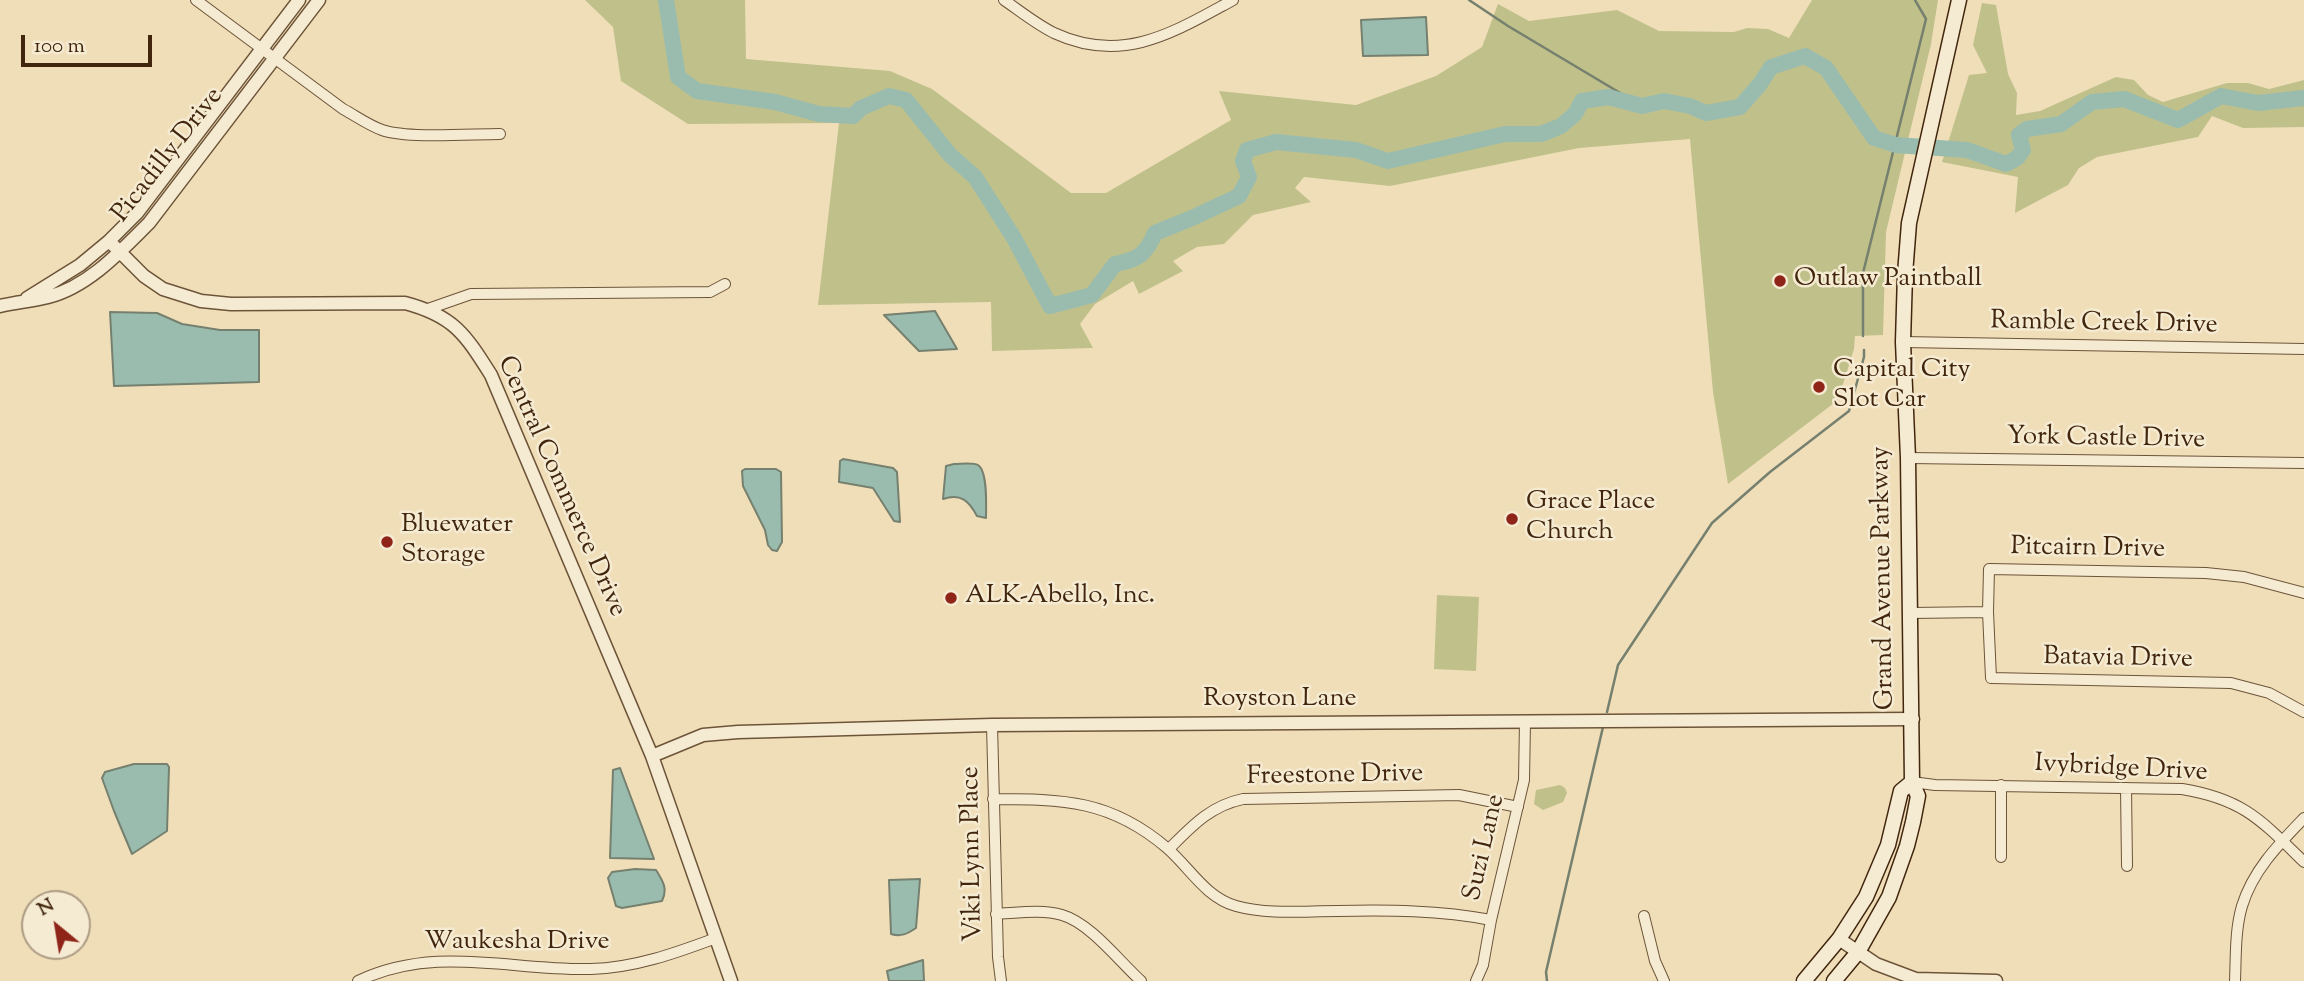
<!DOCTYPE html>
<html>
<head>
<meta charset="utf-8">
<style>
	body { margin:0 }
	#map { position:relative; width:2304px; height:981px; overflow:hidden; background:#f0deb9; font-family:"Sorts Mill Goudy",serif }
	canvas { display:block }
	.north { position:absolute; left:21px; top:890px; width:70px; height:70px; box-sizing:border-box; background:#f5ead2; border:2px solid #ad9c83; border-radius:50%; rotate:330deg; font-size:19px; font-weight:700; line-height:28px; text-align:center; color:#41260d }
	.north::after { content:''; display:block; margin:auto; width:24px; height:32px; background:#8f2418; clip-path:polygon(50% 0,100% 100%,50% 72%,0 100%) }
	.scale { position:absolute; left:21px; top:35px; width:131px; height:32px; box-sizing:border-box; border:4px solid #41260d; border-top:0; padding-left:9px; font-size:21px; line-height:24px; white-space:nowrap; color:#41260d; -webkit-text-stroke:5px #f5ead2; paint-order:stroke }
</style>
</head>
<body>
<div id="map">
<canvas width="2304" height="981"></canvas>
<div class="north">N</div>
<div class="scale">100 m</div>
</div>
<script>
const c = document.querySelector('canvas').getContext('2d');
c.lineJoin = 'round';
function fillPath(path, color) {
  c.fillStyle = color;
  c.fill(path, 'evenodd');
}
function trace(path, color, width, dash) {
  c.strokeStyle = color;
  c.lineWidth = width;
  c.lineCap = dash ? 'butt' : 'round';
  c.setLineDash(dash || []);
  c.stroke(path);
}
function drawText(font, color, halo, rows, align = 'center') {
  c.font = font + ' "Sorts Mill Goudy",serif';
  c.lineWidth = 5;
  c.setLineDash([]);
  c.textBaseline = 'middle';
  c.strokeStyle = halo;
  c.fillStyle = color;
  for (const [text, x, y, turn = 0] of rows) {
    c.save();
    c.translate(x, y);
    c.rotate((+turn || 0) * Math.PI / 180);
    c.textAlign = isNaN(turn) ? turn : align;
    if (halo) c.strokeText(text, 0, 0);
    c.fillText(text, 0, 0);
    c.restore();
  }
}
fillPath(new Path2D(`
	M585 0H745L746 59 890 71 932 89 1071 193H1106L1231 120 1219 91 1356 105 1436 76 1482 47 1498 4 1529 21 1617 10 1659 31 1734 32 1747 28 1768 29 1789 38 1812 0H1938L1931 44 1886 232 1883 335 1855 336 1854 349 1838 400 1728 484 1713 392 1690 139 1579 148 1390 186 1304 177 1295 188 1311 202 1253 215 1224 244 1197 247 1173 261 1183 271 1139 294 1133 281 1095 304 1080 324 1093 348 992 351 991 302 818 305 839 123 688 124 621 81 613 27Z
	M1982 3 1996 5 2008 74 2017 93 2016 115 2040 111 2116 77 2134 80 2148 95 2163 102 2227 83H2248L2269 89 2304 80V127L2243 128 2212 116 2198 137 2097 157 2079 168 2068 185 2015 213 2018 177 1942 162 1969 75 1987 73 1973 45Z
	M1437 595 1479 597 1476 671 1434 669Z
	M1560 785 1565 788 1567 793 1563 802 1543 810 1534 804 1536 790Z`), '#c0c08b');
const water = new Path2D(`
	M1426 17 1428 55 1363 56 1361 20Z
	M935 311 957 349 919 351 884 315Z
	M110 312 157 313 182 324 220 330H259V382L114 386Z
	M843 459 893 468 897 472 900 522 894 521 873 488 839 482 840 461Z
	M954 464C961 464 973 462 978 465 988 471 986 507 986 518L977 516C969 501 961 493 943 499L946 466Z
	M745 469H776L781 472 782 542 777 551 772 550 768 545 765 530 743 486 742 471Z
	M134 764H167L169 767 167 831 132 854 114 811 102 778 105 772Z
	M620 768 654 859 610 858 613 770Z
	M635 869 656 870C663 881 668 889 662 901L622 908 616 906 608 878 612 872Z
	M920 879 916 928C907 934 901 937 891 934L889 880Z
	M923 960 924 981H889L887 971Z`);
fillPath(water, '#9abcaf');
trace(water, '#76806e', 2);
trace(new Path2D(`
	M1469 0 1508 26 1642 106
	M1863 336V273L1926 19 1915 0
	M1607 712 1618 665 1712 523 1770 472 1849 411 1864 357V350
	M1547 981 1546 972 1603 727`), '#76806e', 2.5);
trace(new Path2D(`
	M666 0 678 77 697 91 775 102 819 114 853 116 861 108 889 96 906 100 950 155 975 177 1014 238 1050 306 1092 295 1115 264C1137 260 1146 255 1155 233L1192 218 1239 196 1249 177 1243 161 1247 150 1276 142 1356 150 1388 161 1505 134H1541L1561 126 1575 114 1582 101 1608 97 1642 106 1664 101 1690 106 1706 113 1740 107 1760 84 1771 67 1805 56 1826 68 1874 138 1896 145 1967 150 2006 164 2017 158 2023 150 2019 135 2027 129 2061 124 2092 102 2124 99 2178 120 2221 96 2258 103 2304 98`), '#9abcaf', 16);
const minor = new Path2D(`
	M196 0 343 109C356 116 368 125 382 130 409 139 470 134 500 134
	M1004 0C1020 11 1036 24 1054 33 1123 65 1174 32 1233 0
	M428 309 471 294 710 292 725 284
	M1903 342 2304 349
	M1908 458 2304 463
	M1988 612 1991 678 2231 683 2269 693 2304 712
	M1911 613 1988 612 1989 569 2206 573 2244 577 2304 593
	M992 725 998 957 1001 981
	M1912 782 1935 785 2182 789C2243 799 2261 820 2304 862
	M2001 785V857
	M2126 788 2127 866
	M993 799C1063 799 1111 800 1167 848 1190 868 1205 897 1236 906 1269 915 1303 911 1337 911 1389 910 1439 910 1491 920
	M1169 849C1192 826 1210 806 1243 799L1459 795 1518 807
	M996 914C1017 913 1042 909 1062 915 1090 923 1119 961 1141 981
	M1644 916 1655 961 1664 981
	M358 981C436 944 511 971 591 969 634 968 676 953 716 938
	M1476 981 1483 965 1491 920 1524 780 1525 722
	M2235 981C2236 956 2235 930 2242 906 2253 870 2279 844 2304 818`);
const tertiary = new Path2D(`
	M109 241 144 276 163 289 201 301 231 304 405 303C454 316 465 334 491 375L652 756 731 981
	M27 298 80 265 109 241 137 213 299 0
	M0 306C16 302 33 301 48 297 88 287 121 251 149 223L319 0
	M652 756 703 735 738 732 992 725 1913 719
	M1839 939 1876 964 1916 979 1996 981`);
const secondary = new Path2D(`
	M1804 981 1839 939 1866 897 1888 845 1901 791 1912 782
	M1834 981 1858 952 1889 897 1907 846 1913 822 1918 796 1912 782 1908 458 1903 342 1905 274 1909 223 1959 0`);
trace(minor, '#6d5438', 12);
trace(tertiary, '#6d5438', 15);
trace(secondary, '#41260d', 17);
trace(minor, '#f5ead2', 10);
trace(tertiary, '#f5ead2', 12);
trace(secondary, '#f5ead2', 14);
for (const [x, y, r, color] of [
	[1780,281,7,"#8f2418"],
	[1819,387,7,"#8f2418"],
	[1512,519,7,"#8f2418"],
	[387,542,7,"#8f2418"],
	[951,598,7,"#8f2418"]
]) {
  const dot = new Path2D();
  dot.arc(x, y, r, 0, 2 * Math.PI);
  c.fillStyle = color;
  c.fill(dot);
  trace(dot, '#f5ead2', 2.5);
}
drawText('26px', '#41260d', '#f5ead2', [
	["Picadilly Drive",169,156,-52],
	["Ramble Creek Drive",2104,325,1],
	["York Castle Drive",2106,440,1],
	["Central Commerce Drive",560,487,66],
	["Pitcairn Drive",2088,550,1],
	["Grand Avenue Parkway",1885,578,-91],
	["Batavia Drive",2118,660,1],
	["Royston Lane",1280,701],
	["Ivybridge Drive",2121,770,3],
	["Freestone Drive",1335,777,-1],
	["Suzi Lane",1486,848,-77],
	["Viki Lynn Place",974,854,-91],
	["Waukesha Drive",517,944]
]);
drawText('26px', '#41260d', '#f5ead2', [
	["Outlaw Paintball",1794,281],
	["Capital City",1833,372],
	["Slot Car",1833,402],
	["Grace Place",1526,504],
	["Church",1526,534],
	["Bluewater",401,527],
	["Storage",401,557],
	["ALK-Abello, Inc.",965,598]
], 'left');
</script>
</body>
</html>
